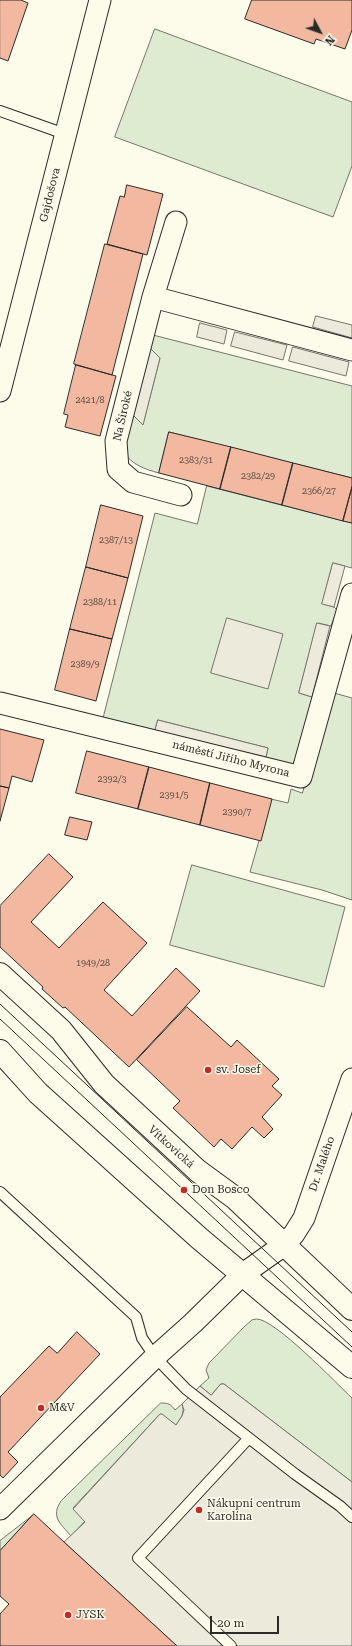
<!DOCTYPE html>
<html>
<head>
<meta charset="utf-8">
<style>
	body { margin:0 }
	#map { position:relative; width:352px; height:1646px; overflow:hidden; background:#fdfbea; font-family:"Roboto Serif",serif }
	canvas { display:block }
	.north { position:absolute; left:300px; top:12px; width:40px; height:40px; -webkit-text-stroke:3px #fdfbea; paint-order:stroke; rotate:131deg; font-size:11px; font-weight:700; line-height:16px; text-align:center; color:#2b2b2b }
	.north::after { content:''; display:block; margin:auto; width:14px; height:18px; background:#2b2b2b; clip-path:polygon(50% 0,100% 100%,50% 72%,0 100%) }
	.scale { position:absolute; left:210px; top:1616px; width:69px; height:18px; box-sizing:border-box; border:2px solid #2b2b2b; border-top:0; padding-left:5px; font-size:12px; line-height:14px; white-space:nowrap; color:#2b2b2b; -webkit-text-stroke:3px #fdfbea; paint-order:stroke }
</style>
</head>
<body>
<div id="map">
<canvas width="352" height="1646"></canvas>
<div class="north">N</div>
<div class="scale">20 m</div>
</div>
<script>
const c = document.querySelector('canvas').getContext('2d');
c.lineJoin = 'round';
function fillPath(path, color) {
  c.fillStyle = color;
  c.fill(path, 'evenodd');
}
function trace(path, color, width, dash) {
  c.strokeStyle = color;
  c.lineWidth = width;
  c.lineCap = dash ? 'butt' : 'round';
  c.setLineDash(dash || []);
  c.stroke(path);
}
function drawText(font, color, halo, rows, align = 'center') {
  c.font = font + ' "Roboto Serif",serif';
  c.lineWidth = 3;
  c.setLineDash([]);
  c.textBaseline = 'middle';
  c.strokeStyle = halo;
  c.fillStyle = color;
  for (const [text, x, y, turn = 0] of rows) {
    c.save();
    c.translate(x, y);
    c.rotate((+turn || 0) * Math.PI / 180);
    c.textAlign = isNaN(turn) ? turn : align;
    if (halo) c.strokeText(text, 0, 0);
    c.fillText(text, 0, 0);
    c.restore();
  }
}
const green = new Path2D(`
	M155 29 352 102V166L333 217 115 137Z
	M149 334 352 386V478L169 432 159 473C144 469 133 465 123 452L131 413 143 424 160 358 146 344Z
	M207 486 352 523V568L333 563 323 604 334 607 337 610 331 626 318 623 299 693 312 697 317 700 301 757 292 764 266 761V757L268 748 158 720 155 731 102 722 155 513 197 524Z
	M334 693 352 698V900L322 890 250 872 271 799 288 803 291 789 302 793Z
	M192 865 345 907 324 987 170 945Z
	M257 1319C275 1319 336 1383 352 1398V1482L224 1384H221L211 1395 200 1386 209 1378 206 1370 209 1363 245 1326 252 1320Z
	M161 1403C168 1403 171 1404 175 1410L182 1404C185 1413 181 1418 176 1425L160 1414 73 1508 85 1521 71 1536C61 1524 50 1517 61 1501Z
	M33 1515 0 1551V1541Z`);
fillPath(green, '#deebd1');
trace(green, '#74746e', 1);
const parking = new Path2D(`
	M316 316 352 325V338L313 327Z
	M200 323 227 330 224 344 197 337Z
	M235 332 287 345 283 360 231 346Z
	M146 344 160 358 143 425 130 412Z
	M293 347 349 362 346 376 289 361Z
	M333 563 345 566 334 607 322 604Z
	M227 618 283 634 268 689 211 673Z
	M317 623 330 626 312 697 299 693Z
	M158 720 268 748 266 757 155 731Z
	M221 1384H224L352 1482V1646H177L64 1542 85 1522 73 1509 160 1414H162L176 1425 182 1416 184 1410 182 1404 200 1386 211 1395Z`);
fillPath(parking, '#eceadb');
trace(parking, '#74746e', 1);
const building = new Path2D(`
	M0 0H21L28 3 8 61 0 58Z
	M252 0H352V30L345 49 316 39 314 44 245 19Z
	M127 185 163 194 147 255 107 244 120 196 124 197Z
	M105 244 143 254 112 375 74 364Z
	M76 365 116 376 100 436 65 427 68 415 64 414Z
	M169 432 231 447 220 489 159 473Z
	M231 447 293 463 282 505 220 489Z
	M293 463 352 478V487L343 521 282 505Z
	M352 487V523L343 521Z
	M101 505 143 516 128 578 86 567Z
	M86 567 128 578 112 639 70 629Z
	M70 629 112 639 96 701 55 690Z
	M0 729 44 740 32 782 12 776 9 788 0 786Z
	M87 751 149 767 138 809 76 793Z
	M149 767 210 783 200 825 138 809Z
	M210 783 272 799 261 841 200 825Z
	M0 786 9 788 0 821Z
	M70 817 92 822 87 840 65 835Z
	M49 854 73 877 31 922 59 948 103 902 147 943 104 990 132 1016 176 968 200 991 129 1067 65 1007 63 1008 42 989 43 987 0 947V906Z
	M187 1007 231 1047 237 1040 279 1079 272 1086 282 1095 262 1117 273 1129 264 1138 252 1127 232 1149 221 1139 214 1147 173 1108 180 1101 137 1060Z
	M77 1332 100 1354 8 1452 18 1462 3 1478 0 1475V1397L49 1346 57 1353Z
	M34 1514 64 1542 177 1646H0V1614L9 1604 0 1596V1551Z`);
fillPath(building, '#f2b8a0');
trace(building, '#2b2b2b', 1);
const service = new Path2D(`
	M0 111 65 134
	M0 1192 136 1317 142 1338 155 1357 186 1389 295 1474 340 1506 352 1517
	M231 1646 138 1558 248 1439`);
const minor = new Path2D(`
	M176 222 153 297 116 441 118 469 133 482 181 495
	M153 297 352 350
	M0 391 100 0
	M0 703 301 777 352 594
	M0 1509 155 1357 193 1323 243 1274 284 1245 294 1234 304 1218 352 1079`);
const tertiary = new Path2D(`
	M0 974 61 1030 104 1084 198 1171 235 1198 352 1309
	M0 1051 38 1093 199 1238 352 1367`);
trace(service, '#2b2b2b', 12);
trace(minor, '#2b2b2b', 23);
trace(tertiary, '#2b2b2b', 24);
trace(service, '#fdfbea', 10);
trace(minor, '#fdfbea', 21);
trace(tertiary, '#fdfbea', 22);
trace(new Path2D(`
	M0 1004 352 1332
	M0 1019 352 1347`), '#2b2b2b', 1);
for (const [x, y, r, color] of [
	[208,1070,4,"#c62828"],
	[184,1190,4,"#c62828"],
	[41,1408,4,"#c62828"],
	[199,1510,4,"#c62828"],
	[68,1615,4,"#c62828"]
]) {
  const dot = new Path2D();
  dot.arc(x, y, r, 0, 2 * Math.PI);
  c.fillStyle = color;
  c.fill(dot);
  trace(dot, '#fdfbea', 1.5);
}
drawText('9px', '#5d4e48', null, [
	["2421/8",90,400],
	["2383/31",196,460],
	["2382/29",258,476],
	["2366/27",319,491],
	["2387/13",116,540],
	["2388/11",100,602],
	["2389/9",85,664],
	["2392/3",112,779],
	["2391/5",174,795],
	["2390/7",237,812],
	["1949/28",93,963]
]);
drawText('11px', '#2b2b2b', '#fdfbea', [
	["Gajdošova",50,195,-76],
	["Na Široké",123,416,-77],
	["náměstí Jiřího Myrona",231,759,14],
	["Vítkovická",171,1147,42],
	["Dr. Malého",322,1164,-71]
]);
drawText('11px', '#2b2b2b', '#fdfbea', [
	["sv. Josef",216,1070],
	["Don Bosco",192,1190],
	["M&V",49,1408],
	["Nákupní centrum",207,1504],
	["Karolína",207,1517],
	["JYSK",76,1615]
], 'left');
</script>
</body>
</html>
